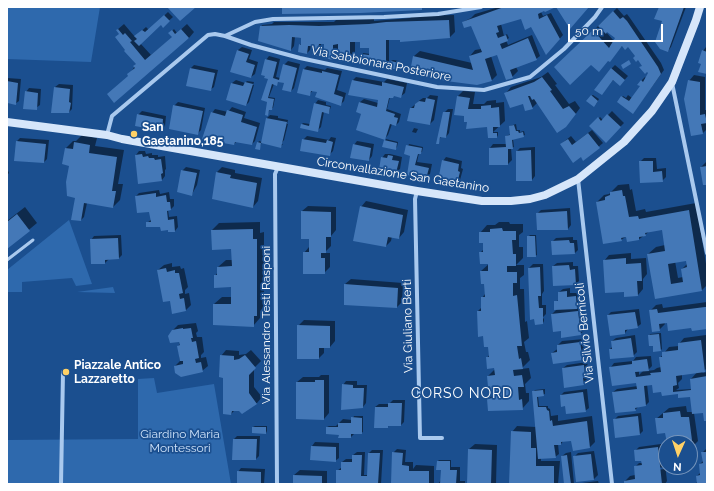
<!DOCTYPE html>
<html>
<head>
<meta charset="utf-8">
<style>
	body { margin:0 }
	#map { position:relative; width:714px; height:491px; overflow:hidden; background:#1b4f8f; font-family:Raleway,sans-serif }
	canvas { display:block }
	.frame { position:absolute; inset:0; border:8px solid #fff; pointer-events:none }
	.north { position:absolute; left:658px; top:435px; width:40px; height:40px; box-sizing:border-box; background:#1b4f8f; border:1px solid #7695bc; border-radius:50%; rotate:183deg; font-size:11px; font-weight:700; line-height:16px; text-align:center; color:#fff }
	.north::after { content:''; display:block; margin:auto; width:14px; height:18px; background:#ffd166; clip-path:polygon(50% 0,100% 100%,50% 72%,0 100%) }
	.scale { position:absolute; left:568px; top:24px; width:95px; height:18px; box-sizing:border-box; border:2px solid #fff; border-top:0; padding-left:5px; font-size:12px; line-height:14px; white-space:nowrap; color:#fff; -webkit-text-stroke:3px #1b4f8f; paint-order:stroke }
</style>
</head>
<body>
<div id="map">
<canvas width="714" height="491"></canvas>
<div class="frame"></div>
<div class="north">N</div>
<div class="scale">50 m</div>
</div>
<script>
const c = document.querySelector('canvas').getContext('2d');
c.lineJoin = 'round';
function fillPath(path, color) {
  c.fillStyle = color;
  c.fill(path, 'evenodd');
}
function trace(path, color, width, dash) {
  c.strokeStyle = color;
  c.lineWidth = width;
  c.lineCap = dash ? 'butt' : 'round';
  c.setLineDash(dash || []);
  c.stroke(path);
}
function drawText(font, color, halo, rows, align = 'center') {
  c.font = font + ' Raleway,sans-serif';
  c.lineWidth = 3.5;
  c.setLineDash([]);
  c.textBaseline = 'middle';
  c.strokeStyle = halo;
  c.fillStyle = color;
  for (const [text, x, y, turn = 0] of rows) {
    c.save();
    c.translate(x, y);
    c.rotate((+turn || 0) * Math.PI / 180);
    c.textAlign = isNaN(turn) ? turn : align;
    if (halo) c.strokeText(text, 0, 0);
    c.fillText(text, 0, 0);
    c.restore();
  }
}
fillPath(new Path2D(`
	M7 7 84 8 100 7 91 62 7 59Z
	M69 220 92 284 76 286 72 278 22 282V292H7V270Z
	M113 287 115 293 77 292Z
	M154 378 157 393 214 384 231 484H7V440L138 439V379Z`), '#2e69ad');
fillPath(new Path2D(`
	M499 7H554L544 10 541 12 543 16 551 13 563 35 546 54 532 25 525 17 501 24 504 36 507 34 509 38 506 40 508 45 532 35 540 56 536 59 516 67 518 71 512 77 498 54 491 56 497 75 492 80 411 72 414 56 420 51 472 63 470 56 475 50 481 49 472 24 463 22 471 18 475 14Z
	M660 7H686L671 47 668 51 663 21Z
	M617 8 624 16 627 14 630 18 661 63 664 70 633 113 618 102 623 96 626 98 628 95 632 98 641 86V81L645 77 646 78 649 73 628 46 623 45 609 60 591 64 555 67ZM607 31 617 38 614 41 606 32Z
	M168 12 173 17 163 26 161 24 140 43 151 55 173 37 170 33 174 29 177 33 187 24 194 32 189 38 129 75 137 63 117 30 124 24 135 37 146 27 149 30Z
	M454 15 455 32 450 37 389 39V63L385 67 362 55 363 53 370 54V47L361 41H355V56L350 62 339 52 332 59 325 43H321V52L317 55 314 45H311L310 50 307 53 300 45 302 43V38L295 37 294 46 291 50 261 27 262 25 272 24 274 22H334L336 20 374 19V21L410 18 412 16Z
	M242 47 252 50 249 59 258 62 255 74 251 77 231 71 238 50Z
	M706 47 707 48V73L702 63 703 51Z
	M269 56 280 59 276 77 280 78 284 65 288 61 300 64 294 88 291 91 285 83 279 81 277 84H274L269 97 275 98 273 108 270 109 267 115 269 102 263 100 269 78 266 60Z
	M393 60 400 61 397 69 391 61Z
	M194 65 218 70 214 87 210 90 190 69Z
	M615 65 628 76 620 85 613 80 602 94 611 69Z
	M307 66 325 70 327 68 342 71 337 90 346 93 344 101 340 105 318 91 313 90 309 95 304 69Z
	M548 72 557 84 555 85 569 104 575 101 580 108 571 120 537 103 532 108 506 93 511 87 541 77Z
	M694 75 705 77V110H707V129L703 133 689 81Z
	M356 77 384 82 387 79 407 83 405 93 401 96 395 95 390 97 387 109 401 114 399 122 396 125 392 124 388 135 384 139 362 114 357 112 360 102 364 99 378 103 379 100 353 80Z
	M7 78 21 79 19 101 15 104 7 103Z
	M236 80 245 83 247 81 254 82 253 85H254L249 102 246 105 232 83Z
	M59 84 73 85 72 109 69 112 55 87Z
	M29 88 41 89 40 105 36 108 26 92Z
	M463 91 475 92 473 104H484L487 101 496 100V103L504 102 505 121 493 132H498V135L497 137H489L488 126 468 121 458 96Z
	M430 95 438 96 434 120 430 124 411 108 420 100 423 98H427Z
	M593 95 599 99 596 104 591 96Z
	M318 100 326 102V105L331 106 329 113 324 112 321 127 317 131 302 124 303 123 310 124 315 104Z
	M178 102 205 108 201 130 197 134 174 106Z
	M232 107 246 112 244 118 260 123 255 141 252 144 237 141 234 144 212 113 215 109 228 112Z
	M448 109H453L449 133 446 137 441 136 438 143 444 113Z
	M142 111 166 116 165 126 161 130 138 115Z
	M612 111 624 123 606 141 591 126 600 117 603 120Z
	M270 115 278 116V118L288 120 287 124H288L284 140 281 144H283L281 146 262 142 259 149 258 143 259 141 262 142 267 118Z
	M516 124 517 130H520V132L524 131 525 135 513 139 514 147 511 148 512 160 508 164H490V148L493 144H507L506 136 511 134 510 126Z
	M414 128 418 129 416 133 412 132Z
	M592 130 603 143 584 159 581 156 561 144 571 136 576 142Z
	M82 135 97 138 95 146 124 150 118 184H123L120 200 113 207 87 203 84 217 81 220 77 195 66 148 73 141H76Z
	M307 136 329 140 331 137 336 138 333 151 329 155 303 140Z
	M20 138 49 140 47 159 44 162 17 141Z
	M386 139 398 142 397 147 395 149 385 141Z
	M357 141 374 144 372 156 369 160 354 145Z
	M409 144 423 147 422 152 419 153 417 162 432 164 430 174 426 177 408 174 412 155 405 154Z
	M535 147V176L532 180 517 151 520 148Z
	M139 151H145L146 154 152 153V155H158V157L165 156 166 169 165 170V176L162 180 136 155Z
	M385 154H390L402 157 400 169 396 172 382 158Z
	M446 157 462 161 461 168 463 169 460 180 457 183 443 161Z
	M644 158H656L657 169 666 168V177L662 181 640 162Z
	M707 161V184L701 167Z
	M186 167 200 170 197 185 192 194 182 171Z
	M222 167 235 170V173L262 178 258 201 253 207 217 172Z
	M7 168 9 173 7 175Z
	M629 184 630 190 632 189 636 211 645 209 646 212 696 203 707 270V285L702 290 656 298 648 254 656 247 665 245 663 229 650 231 638 240 627 236 621 240 597 202 604 195 609 194 618 185ZM687 260 688 263 682 269 683 277 678 278 675 261Z
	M159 190 160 194 169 192 170 199H174V206L171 209 168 210 169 217 177 216 178 227 175 231 161 226 154 227V225L147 223 152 219 150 211 136 196 139 193Z
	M366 201 408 210 404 232 399 238 392 236 391 241 386 246 361 207Z
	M308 206 336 207V230L331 236V246L326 251V253H330V267L324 273 304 253 309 247 310 238 302 211Z
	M25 207 37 223 7 248V221Z
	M570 208 571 225 568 229 537 214 541 210Z
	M260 222V233L264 232V307L261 310 260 318 253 326 214 304 222 297H232V286L215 276 218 272V267L226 260H233L232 248 212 230 219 223Z
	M499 222H509L510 224H523V232L519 235V247H523V258L516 265H524V275L520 278V289H524L525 322 527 321 529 338 524 342 526 352H528L530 360 521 369 529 368 531 378 525 384 526 393H529V401L522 409 488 399 492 395 488 376 495 369 487 358 490 354 489 346 478 311 482 307V298L485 294V282L481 271 490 263 480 253 484 249V242L480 233 487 225H495Z
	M121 235 122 255 119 258 109 259 105 263 91 240 94 236Z
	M530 235H536L537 255 535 256 528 237Z
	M573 237V240H577L578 250 574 254 552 242 556 238Z
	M631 253V259L646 258 647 274 643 279V289L638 295 625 291 604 261 609 255Z
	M573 262V266H578L579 281 576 284 553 266 557 263Z
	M172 263V267L180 266 181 269 184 268 188 287 185 290V294L189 293 191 305 186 310 171 300 158 270 164 265Z
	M533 264H543L544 291 542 294V305H546V314L539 321 540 322 544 318V321L543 323 536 324 529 268Z
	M351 279 403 283 402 302 397 307 345 284Z
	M570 288V293H579L580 304 575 309 581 308 584 331 580 334 561 330 552 314 557 309 555 302 559 300V292L563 289Z
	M707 302V328L668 322H664L665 324 659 330 650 311 656 305 662 304 663 308Z
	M639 309 641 324 637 327 628 329 625 333 608 315 611 312Z
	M304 320 335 321V341L330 347H324V353L319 358 298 326Z
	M196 323 198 331 196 333 197 337H202L204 352 201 355V358L206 357 208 366 202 371 175 366 180 361 178 346 180 344 172 331 178 325Z
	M661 333 662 349 661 350 654 345 649 336 650 334Z
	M635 335 637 352 633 356 610 349 613 346 612 341 616 338Z
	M706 335 707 368 702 373 707 372V420L704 412 694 413 698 441 692 447H690V443H668L666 432 656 419 669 408 686 406 687 412H693L691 396 679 393 663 395 662 391 653 383 647 384 649 402 646 405 639 406 635 410 613 392 617 389 638 386 637 382 611 367 614 363 633 361 636 357 651 356 652 366 647 371 654 370 657 368 661 367 660 358 669 347 679 346V344L684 338ZM644 370 639 375V371ZM698 371 691 379 692 389 676 390 679 388 678 383 682 379V374Z
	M584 339 586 356 582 359 552 353 556 350 558 349V345L562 341Z
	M226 350 239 351V355L246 354 251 350 261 361 254 368V387L262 397 257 403 242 412 240 410H235L231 414 221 356Z
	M587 362 589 373 586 375 587 381 583 384 563 368 567 365Z
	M321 375H329V413L324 419 297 382 303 377H319Z
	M346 381H357V385H367L366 403 363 407 343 385Z
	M545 389V394L538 396 539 406H548V408L550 409 551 416 558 415V421L592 416 595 442 590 447 572 439 564 440 561 444H558L559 454 555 457 541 458V461H560L558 484H510L512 432 517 426 536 427 533 392 535 390Z
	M587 389 589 408 585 411 566 405 561 395 564 392Z
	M393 400H405L404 422 401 425H390L387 427 375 407 379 404H389Z
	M641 413 643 431 639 435 614 420 618 416Z
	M354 416H363V432L361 433H355L351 437 340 434 327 427 329 426H336L343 419 352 420Z
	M255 426H267V431L266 433 253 427Z
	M237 436H260L259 456 256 459 234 439Z
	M315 442 339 443V458L335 461 312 446Z
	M475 444 497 445 496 484H468L469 449Z
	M661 444 663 464H665L667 481 665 484H625V481L630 476 635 475V467L639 463H642L635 451 639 447ZM665 467V469L640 472V470Z
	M707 448V484H695L698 481 697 476 701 472 700 464 703 461 702 453Z
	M397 449 406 450 405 462H413V469L416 465 434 466V484H392L393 453Z
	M372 450H383L381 484H337V471L342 467V462L346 459H353V455L357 452H365L364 475H368L369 453Z
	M594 451 598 475 594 479 577 481 574 457 578 453Z
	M571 452 574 484H565L562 456 566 453Z
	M439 460H451V467H460V481H465V484H438L441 480 443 469 438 461Z
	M241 468 265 469 264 484H238V472Z
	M300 470 327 471V484H294V475Z
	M598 481 599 484H581L582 483Z`), '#0007');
fillPath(new Path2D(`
	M167 7H196L180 21Z
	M282 7H422V10L360 13 282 14Z
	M504 7H589L570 29 556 7 545 12 544 11 538 14 539 19 547 15 560 39 546 55 531 27 525 30 521 19 497 26 499 32 496 33 498 38 506 35 508 41 500 44 502 49 528 38 537 60 510 70 513 78 506 80 497 55 485 59 492 81 477 85 446 81 410 72 413 56 473 70 469 56 482 52 471 26 464 28 462 22Z
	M659 7H684L668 52 660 49 655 42 662 21 654 19Z
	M613 11 620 19 623 17 627 21 658 67 661 74 633 114 617 102 621 96 629 101 640 86 637 85 641 80 643 82 648 73 647 72 645 74 639 67 642 66 638 60 636 62 633 58 635 56 628 47 625 50 622 46 610 62 608 61 599 72 591 65 570 85 554 67 593 30 609 48 615 38 607 32 606 34 598 26Z
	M164 15 170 21 163 28 161 25 139 46 134 41 137 39 134 36 142 30 145 32Z
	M449 20 450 38 400 42V40H386V68L361 64V54L369 55V48H360V42H350V63L338 61V44L333 45V60L324 58V44H319L317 56 312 55 313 46H308L307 54 298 52 299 44 301 45V38L292 37 291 51 258 41 260 26 289 25 319 26 369 24 386 22Z
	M118 29 123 35 125 33 132 41 130 42 145 60 172 37 168 33 172 30 175 34 181 29 189 38 114 103 107 94 128 76 127 74 135 68 133 66 136 64 124 51 125 50 115 37 119 34 116 30Z
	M237 50 249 54 246 62 255 65 251 78 230 72Z
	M702 50 707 52V74L698 72 701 64 698 63Z
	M265 59 277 62 273 78 279 80 283 64 297 68 291 92 282 90 284 83 278 82 277 86 272 84 268 98 274 99 272 110H269L268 116 265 115 267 102 261 100 268 79 264 78 265 76 261 75Z
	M629 60 631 64 623 69 621 65Z
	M391 61 399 63 398 70 390 68Z
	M190 68 215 73 211 91 186 86Z
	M611 68 625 80 620 86 613 80 602 95 594 90Z
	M303 69 322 73V71L339 75 334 94 343 97 341 106 315 97 317 92 311 91 310 96 297 93Z
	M542 77 552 90 550 91 563 109 569 106 576 114 566 127 557 133 534 99 532 100 530 96H528L533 109 525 111 523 104 510 108 504 93 534 82Z
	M352 80 382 86V82L404 87 401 98 394 96 393 98H389L386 111 395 114 394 117 398 118 396 126 390 124 385 140 356 130 361 114 356 112 359 102 377 107 378 100 348 95Z
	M688 80 700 82V115L705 114 707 123 701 124 703 134 691 136 684 99Z
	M7 81 18 83 16 105 7 103Z
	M245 82 253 84 246 106 226 100 231 83 243 86Z
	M54 87 70 89 69 102 71 103 69 113H51Z
	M25 91 38 93 37 110 23 109Z
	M591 95 598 101 594 107 586 101Z
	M457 96 470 98 468 109H481V106L491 105V108L499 107 500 127H493V133H497V138H488L487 127 466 129 467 122H464V116L454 115Z
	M426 98 435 100 430 125 407 121 410 108H414L415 104 419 101 425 102Z
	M314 103 330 107 329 114 322 112 318 132 300 128 301 124 309 126Z
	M173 105 203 111 198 135 169 129Z
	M227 110 243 115 241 122 257 127 252 145 235 142 234 145 202 139 211 112 225 116Z
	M443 112H450L446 138 440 137 439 144H436Z
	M137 114 163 119 162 131 135 126Z
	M607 114 621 127 606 143 589 126 598 117 601 121Z
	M266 118 287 122 281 148 261 143Z
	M514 125 516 131H518L519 133 523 132 524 137 512 140 513 149H508V165H489V148L506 147 505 136 510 135 509 126Z
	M588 133 600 148 583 161 581 157 573 163 560 144 568 139 572 145Z
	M302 139 326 143 327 140 333 142 330 156 300 151Z
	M384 140 397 143 396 150 382 147Z
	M16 141 46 144 44 163 14 161Z
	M74 142 90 145 89 153 117 157 112 191H116L113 208 84 203 81 221 71 220 75 198 67 196 66 182 69 166 62 164 65 148 73 149Z
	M257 142 261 143 260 150 255 149Z
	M353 144 371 148 369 161 350 158Z
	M406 145 422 148 421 154H418L415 165 429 168 426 179 407 175 410 156 404 154Z
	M531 150 532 181H516V151Z
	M142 154 143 157 148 156 149 158H154L155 160 161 159 163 173 161 174 162 181 138 184 135 155Z
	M388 155 393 156 392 160 399 161 396 173 379 170 381 157 387 158Z
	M442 160 459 164 458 171 460 172 457 184 438 181Z
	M639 161H653V172L662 171 663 182 640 183Z
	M707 166V185H703L700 167Z
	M181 170 197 173 192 196 177 192Z
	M216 172 231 175 230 178 257 183 253 208 212 199Z
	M622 190 623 196H625L629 217 638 216 639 219 689 210 702 291 655 299 647 254 665 251 662 230 645 233 646 236 639 237V240L627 242 626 237 621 238 622 241 603 244 596 202 605 200V197L610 195V192ZM686 261 687 267 681 269 683 282 671 284 668 264Z
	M156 193V197L166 195 167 202H170L171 210 167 211 168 220 174 219 175 232H168V230L161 231 160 227H146V222H151L149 212 137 213 135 196Z
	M360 206 403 215 399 239 388 237 386 247 353 241Z
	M301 211 331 212V237H326V253H321V258H325V274H303V252H309V239H301Z
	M567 211 568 230H537L536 213Z
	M17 214 30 231 7 249V222Z
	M502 228 503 231H516V240H512L513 254H516V266H507V272H517V283H513V296L517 295 522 346H517L519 359 521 358 523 369 513 370 514 376 522 375 524 387H518L519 400 522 399 523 410 488 411 487 399 492 398 490 386 488 387 487 376 495 375 494 368 487 369 486 357H489L488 347H484L483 336 478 337 477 311H481V297H485L484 284H481L480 271H488V264H480L479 252H483V243H479V232H490V229Z
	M253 229V239H257V316H254V327L213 325V304H231V287L214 288V275H217V267L232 266 231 249 212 250 211 230Z
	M527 236H535L536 257H527Z
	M118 238 119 259 105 260V264H91L90 239Z
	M569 240 570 243H574L575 254 552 255 551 241Z
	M626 258V264L641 263 642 281H637L638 296 624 297V292L605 293 603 260Z
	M569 265 570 270 575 269 576 285 553 286 552 266Z
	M540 267 541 296H538L539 308H543V324L535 325 534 319 530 320 528 268Z
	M166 268 167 272 175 270V273H179L183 293 179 294 180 299 184 298 186 311 172 314 170 301 163 302 157 270Z
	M344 284 398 288 397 308 344 305Z
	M567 291V297L576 296 577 309 554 310V301H558V292Z
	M705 307H707V329L692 331 691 328 668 331 667 323 659 324 660 331 652 332 649 310 657 309 658 313Z
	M578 311 581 335 561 338V331L553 332 551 314Z
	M635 312 638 328 625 330V334L610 336 607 315Z
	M297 325 330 326V348H319V359H297Z
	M183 328V329L191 328 193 338H191L192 342 196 341 199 358 195 359 196 363 201 362 203 372 181 377 175 373 174 366 183 364V361H180L177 346 180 345 179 342 170 343 168 336 172 330Z
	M659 334 661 351 653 352V346H649L648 335Z
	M631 338 634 357 610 359 609 349H612L611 341Z
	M701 340 705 372 676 376 677 385 673 386V392L691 390 690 379 707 376V421H704L703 413 692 414 690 397 678 398V394L662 396 661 392 653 393 652 385 644 386 646 406 635 408 636 411 615 413 612 392 637 389 636 383 612 386 609 367 632 364V361L647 359 649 371 635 372 636 377 651 375 650 373 661 372 659 357H662V352L678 350V343Z
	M580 342 583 360 553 364 551 353 557 352V345Z
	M220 355 234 356V360L239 359 245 355 256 368 249 375V393L257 404 242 414 239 411H232L231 415 223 414V378L219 377Z
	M584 365 585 377 583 378 584 385 564 388 562 368Z
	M315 380H324V420L296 419V382H315Z
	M342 384 353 385V388H364L363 408 341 410Z
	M543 390 544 396 537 397 538 407H546L547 410 549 411 550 421 552 420 553 426 587 421 590 448 573 451 571 441 561 442V445H554L556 458 538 459 532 391Z
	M583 392 586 412 566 414 565 406 561 407 560 395Z
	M388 403H402L401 426H388V428H374L375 407H388Z
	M680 411 681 417H689L693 448H690V443H667L665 433 657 434 655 418H663V413Z
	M638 416 640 435 615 438 613 419Z
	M351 417 362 418V434H351V438H338L339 435 326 434V427H338V423H351Z
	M252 427H266V434L252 433Z
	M511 431 531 432V448H536V466H554V484H509Z
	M233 439H257L256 460H232Z
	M311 446 336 447V462L310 460Z
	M658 447 662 484H624V481L635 479 634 466 642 465 641 461H635L634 450Z
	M468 449 492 450 491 484H467Z
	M392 452 403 453 402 465 409 466V471H429V484H391Z
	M701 452H707V484H697L696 476 700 475 699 464 703 463Z
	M368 453H380L378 484H336V470H341V462H352V455H362L361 476H367Z
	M591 454 594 480 576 482 573 456Z
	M567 455 571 484H564L561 456Z
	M437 461H450V470H457L456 484H440L441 470H436Z
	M237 471 261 472V484H237Z
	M293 475 322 476V484H293Z`), '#4478b7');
trace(new Path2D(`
	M7 260 33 240`), '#a9c9ee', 3);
trace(new Path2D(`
	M225 36 255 22 273 19 384 17 438 14 481 7
	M672 83 707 253
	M107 135 112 116 208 35 215 34 225 36 251 45 300 58 437 87 484 90 530 77 564 49 595 17 602 7
	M578 179 612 484
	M417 191 415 199 420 438H442
	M61 484 63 372
	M277 484 275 174 278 167`), '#a9c9ee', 4);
trace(new Path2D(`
	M7 122 107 135 122 139 417 191 482 201H511L530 199 545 195 578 179 624 142 652 111 672 82 696 20 700 7`), '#d6e6fa', 8);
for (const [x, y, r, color] of [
	[134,134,4,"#ffd166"],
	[66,372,4,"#ffd166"]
]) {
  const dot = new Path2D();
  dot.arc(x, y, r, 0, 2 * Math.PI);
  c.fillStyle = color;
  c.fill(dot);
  trace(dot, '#1b4f8f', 1.5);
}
drawText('12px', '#fff', '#1b4f8f', [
	["Via Sabbionara Posteriore",381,64,11],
	["Circonvallazione San Gaetanino",403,175,9],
	["Via Alessandro Testi Rasponi",266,325,-90],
	["Via Giuliano Berti",408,326,-91],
	["Via Silvio Bernicoli",585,333,-96]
]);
drawText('bold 12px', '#fff', '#1b4f8f', [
	["San",142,127],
	["Gaetanino,185",142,141],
	["Piazzale Antico",74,365],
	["Lazzaretto",74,379]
], 'left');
drawText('12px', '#cfe3fa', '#1b4f8f', [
	["Giardino Maria",180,434],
	["Montessori",180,448]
]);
c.letterSpacing = '1px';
drawText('14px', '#fff', '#1b4f8f', [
	["CORSO NORD",462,394]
]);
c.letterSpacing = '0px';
</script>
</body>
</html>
